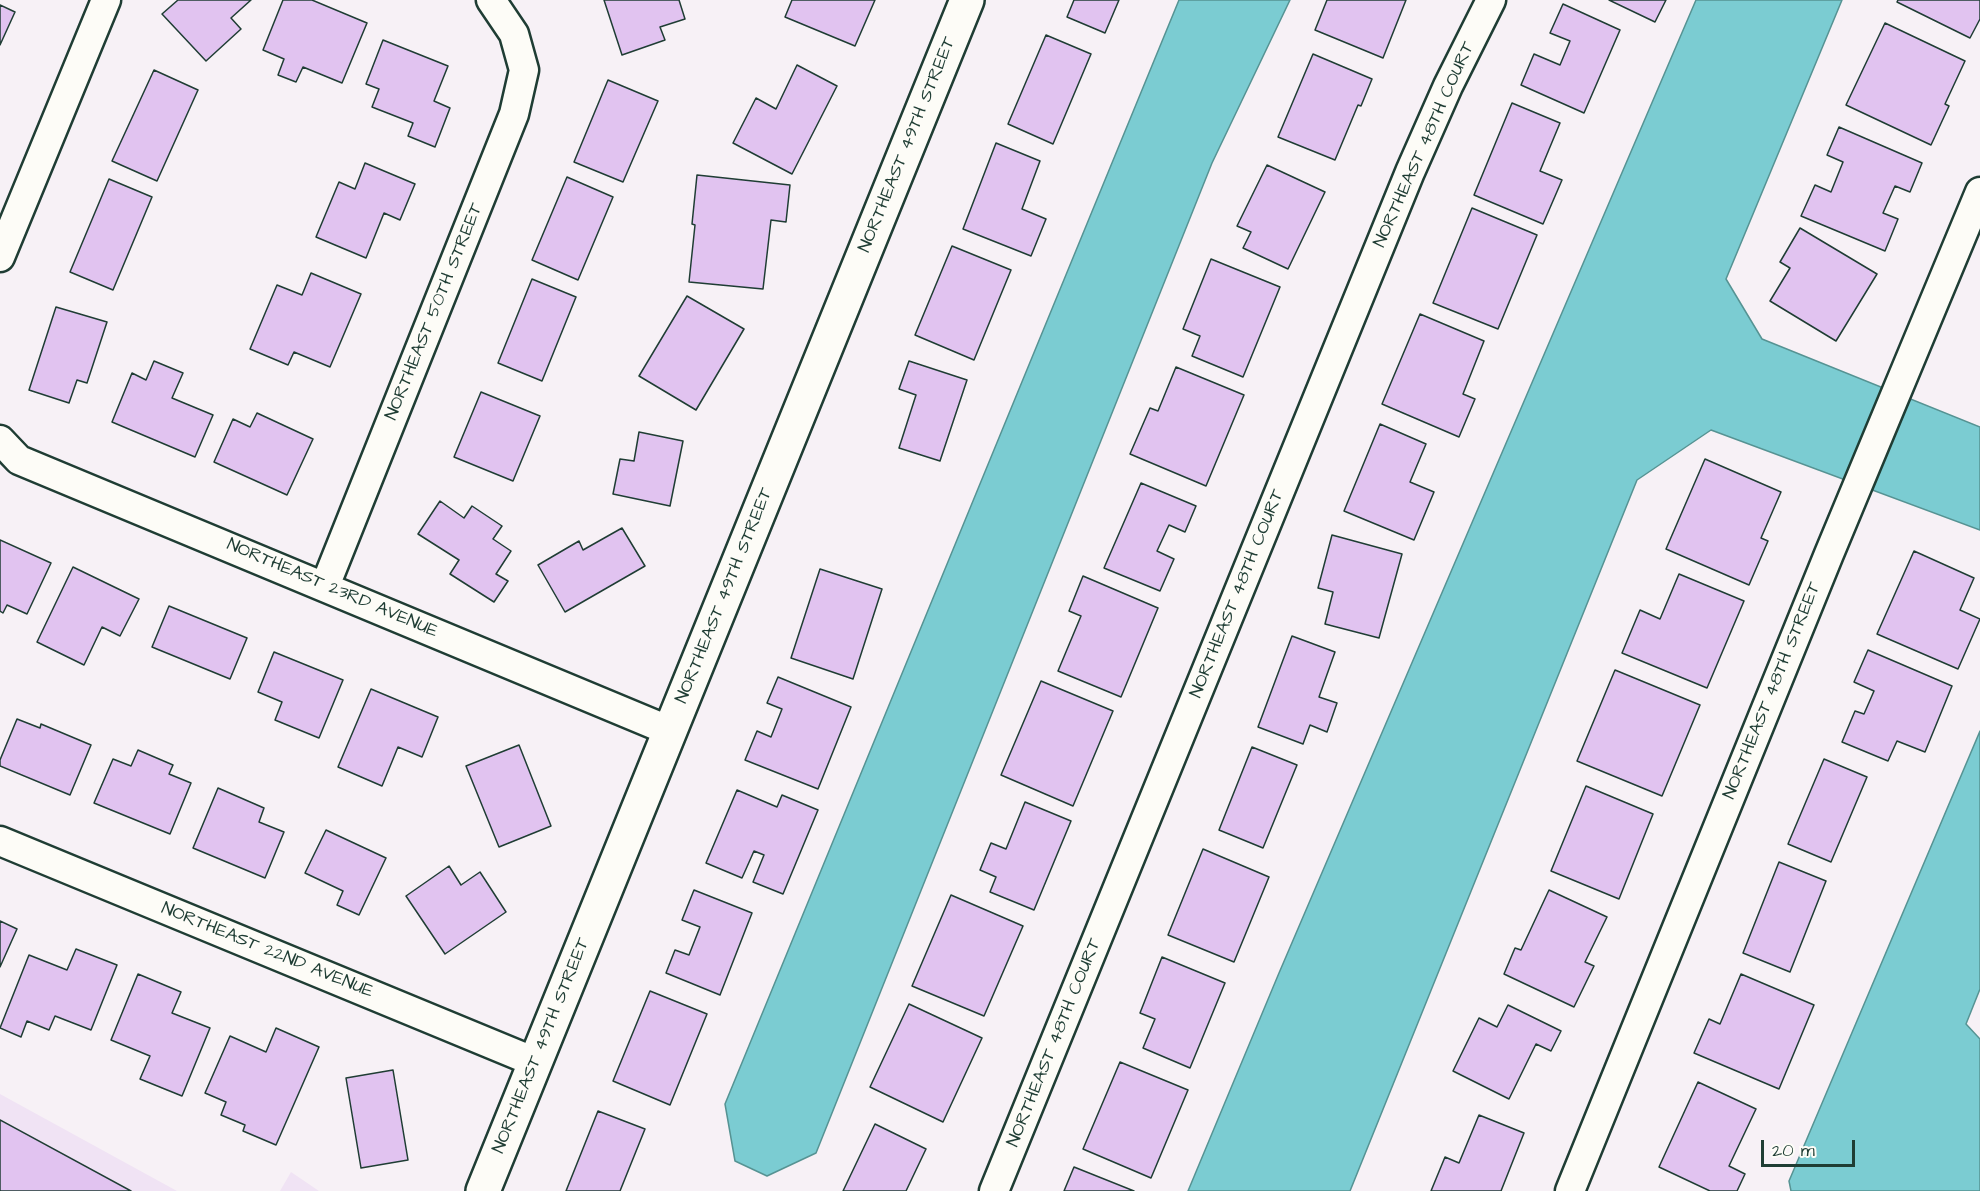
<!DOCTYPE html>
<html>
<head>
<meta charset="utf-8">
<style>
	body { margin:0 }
	#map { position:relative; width:1980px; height:1191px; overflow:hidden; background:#f7f1f6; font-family:"Architects Daughter",sans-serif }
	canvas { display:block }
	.scale { position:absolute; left:1761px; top:1140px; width:94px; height:27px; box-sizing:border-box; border:3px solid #1f3d34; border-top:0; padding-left:8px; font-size:18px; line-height:21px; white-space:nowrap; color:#1f3d34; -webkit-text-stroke:4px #fdfcf7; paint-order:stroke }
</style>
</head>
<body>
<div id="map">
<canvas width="1980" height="1191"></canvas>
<div class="scale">20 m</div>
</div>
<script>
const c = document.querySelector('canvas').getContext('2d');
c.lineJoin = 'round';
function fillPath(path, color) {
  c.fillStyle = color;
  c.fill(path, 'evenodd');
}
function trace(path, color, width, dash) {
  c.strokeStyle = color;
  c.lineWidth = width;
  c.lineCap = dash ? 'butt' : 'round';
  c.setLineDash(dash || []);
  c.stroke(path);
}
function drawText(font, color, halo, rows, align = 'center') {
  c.font = font + ' "Architects Daughter",sans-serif';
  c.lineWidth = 5;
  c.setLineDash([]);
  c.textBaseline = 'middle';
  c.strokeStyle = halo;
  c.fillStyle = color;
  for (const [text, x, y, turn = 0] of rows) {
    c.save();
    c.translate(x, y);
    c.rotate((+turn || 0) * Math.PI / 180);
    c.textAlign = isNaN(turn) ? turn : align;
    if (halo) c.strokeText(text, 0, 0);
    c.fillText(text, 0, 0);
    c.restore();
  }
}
fillPath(new Path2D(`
	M0 1094 177 1191H0Z
	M291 1172 319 1191H280Z`), '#f0e3f4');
const water = new Path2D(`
	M1179 0H1290L1212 163 816 1153 767 1176 735 1161 725 1104Z
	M1696 0H1842L1726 279 1762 339 1980 427V530L1711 430 1637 480 1350 1191H1188L1279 973Z
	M1980 731V989L1966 1024 1980 1039V1191H1791L1789 1181Z`);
fillPath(water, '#7bccd2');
trace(water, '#569393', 1.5);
const building = new Path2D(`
	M178 0H251L231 18 241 29 206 61 162 14Z
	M283 0H312L367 23 342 83 303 67 296 82 278 75 284 59 263 50Z
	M604 0H679L685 19 660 27 665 40 622 55Z
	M792 0H875L855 46 785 17Z
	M1074 0H1119L1105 33 1067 17Z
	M1327 0H1406L1383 58 1315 30Z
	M1609 0H1666L1655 22Z
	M1898 0H1980V19L1970 38 1897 2Z
	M1563 4 1620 30 1584 113 1521 85 1534 54 1560 65 1570 41 1550 33Z
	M0 5 15 12 0 45Z
	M1885 23 1965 61 1945 104 1949 106 1931 145 1846 105Z
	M1046 35 1091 54 1053 144 1008 124Z
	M383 40 448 66 434 101 450 108 435 147 408 136 413 123 372 107 379 89 366 84Z
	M1313 54 1372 79 1361 106 1358 105 1335 160 1278 137Z
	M797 65 837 86 792 174 733 143 756 98 776 109Z
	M154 70 198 90 157 181 112 161Z
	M608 80 658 101 623 182 574 162Z
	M1512 103 1560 123 1540 171 1562 180 1543 224 1474 195Z
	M1839 127 1922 163 1910 192 1895 186 1883 213 1898 219 1885 251 1801 216 1815 185 1831 192 1843 162 1827 155Z
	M996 143 1040 161 1022 209 1046 219 1031 256 963 229Z
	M365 163 415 184 400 220 384 213 366 258 316 237 339 182 355 189Z
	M1267 165 1325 192 1288 269 1243 248 1251 232 1237 226Z
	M697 175 790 185 786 222 771 220 763 289 689 282 695 225 692 224Z
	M567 177 613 197 578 280 532 260Z
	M109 179 152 197 113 290 70 272Z
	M1472 208 1537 235 1498 329 1433 303Z
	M1800 228 1877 274 1836 341 1770 301 1790 268 1780 262Z
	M952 246 1011 270 974 360 915 335Z
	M1211 259 1280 287 1243 377 1192 356 1200 336 1183 329Z
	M311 273 361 294 330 367 294 352 288 365 250 349 277 285 302 295Z
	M532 279 576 297 542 381 498 363Z
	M687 296 744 329 696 410 639 376Z
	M56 307 107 322 87 383 77 380 69 403 29 390Z
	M1420 314 1484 341 1463 394 1475 399 1459 437 1382 404Z
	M154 361 183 373 172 398 213 415 195 457 112 422 132 373 146 380Z
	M909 361 967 380 940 461 899 448 916 395 899 389Z
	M1176 367 1244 395 1206 486 1130 454 1150 408 1158 411Z
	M481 392 540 416 513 481 454 457Z
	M257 413 313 439 287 495 214 462 233 419 250 427Z
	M1380 424 1426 444 1410 482 1434 492 1414 540 1344 511Z
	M639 432 683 441 670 506 613 494 620 459 634 461Z
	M1705 459 1781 492 1761 538 1768 541 1749 585 1666 549Z
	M1141 483 1196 506 1185 532 1169 525 1157 551 1174 559 1160 591 1104 568Z
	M440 501 464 518 472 506 502 526 493 539 511 551 496 574 508 581 494 602 450 574 459 560 418 534Z
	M622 528 645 566 565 612 538 565 579 541 583 550Z
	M1332 535 1402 554 1379 638 1325 624 1333 592 1318 588Z
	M0 540 51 563 27 614 7 605 3 613 0 611Z
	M1914 551 1974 578 1960 610 1980 619 1958 669 1877 634Z
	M73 567 139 599 120 636 102 627 84 665 37 642Z
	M820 569 882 589 853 679 791 658Z
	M1679 574 1744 601 1707 688 1622 653 1640 610 1660 619Z
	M1083 576 1158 608 1121 697 1058 671 1081 616 1069 611Z
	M169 606 247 638 230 679 152 647Z
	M1292 636 1335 652 1319 697 1337 703 1327 732 1310 725 1303 744 1258 727Z
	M1868 650 1952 686 1925 752 1897 741 1888 761 1842 742 1855 711 1864 714 1874 691 1854 682Z
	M274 652 343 680 319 738 275 720 282 702 258 692Z
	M1615 670 1700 705 1662 796 1577 761Z
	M778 677 851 707 818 789 745 760 757 731 771 737 782 709 767 703Z
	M1041 681 1113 711 1073 806 1001 775Z
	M371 689 438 717 422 757 398 747 382 786 338 767Z
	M17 719 40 728 41 724 91 745 70 795 0 766V760Z
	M519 745 551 826 499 847 466 766Z
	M1252 747 1297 765 1263 848 1219 830Z
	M138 750 173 765 169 774 191 783 170 834 94 803 113 759 131 766Z
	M1824 759 1867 777 1831 862 1788 844Z
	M1586 786 1653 814 1619 899 1551 871Z
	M218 788 264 808 259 822 284 832 265 878 193 848Z
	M737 790 777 807 782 795 818 810 783 894 753 882 764 855 754 851 742 878 706 863Z
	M1025 802 1071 821 1034 910 990 892 996 877 980 870 991 843 1006 849Z
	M326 830 386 858 359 915 337 905 343 891 305 873Z
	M1203 849 1269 877 1234 962 1168 935Z
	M1779 862 1826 881 1790 972 1743 953Z
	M449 866 461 885 480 872 506 912 445 954 406 896Z
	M694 890 752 913 720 995 666 973 675 950 689 955 700 927 682 920Z
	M1549 890 1607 917 1585 962 1594 966 1574 1007 1504 974 1515 948 1521 950Z
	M951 895 1023 926 984 1016 912 986Z
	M0 921 17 929 0 967Z
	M76 949 117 965 91 1030 55 1016 49 1030 27 1021 21 1037 0 1028 29 955 67 970Z
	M1162 957 1225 983 1190 1068 1143 1048 1155 1019 1140 1013Z
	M138 974 181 992 172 1013 210 1028 182 1096 140 1079 150 1056 111 1040Z
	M1741 974 1814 1005 1779 1089 1694 1053 1709 1019 1720 1024Z
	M650 991 707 1014 670 1105 613 1081Z
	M909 1004 982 1038 943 1122 870 1087Z
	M1508 1005 1561 1031 1551 1051 1536 1044 1509 1099 1453 1071 1479 1018 1497 1027Z
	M276 1028 319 1047 276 1145 243 1131 245 1125 221 1115 226 1102 205 1093 230 1036 266 1052Z
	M1120 1062 1188 1090 1151 1178 1083 1149Z
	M393 1070 408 1160 361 1168 346 1078Z
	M1698 1082 1756 1109 1729 1166 1745 1174 1737 1191H1710L1659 1167Z
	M598 1111 645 1129 620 1191H566Z
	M1479 1115 1524 1133 1501 1191H1431L1445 1157 1459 1163Z
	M0 1120 131 1191H0Z
	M875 1124 926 1149 906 1191H843Z
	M1074 1167 1134 1191H1064Z`);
fillPath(building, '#e1c3f0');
trace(building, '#1f3d34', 1.5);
const minor = new Path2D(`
	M0 257 106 0
	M0 440 19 460 670 731
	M325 586 514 114 524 70 514 34 491 0
	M0 841 535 1062
	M994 1191 1410 172 1448 86 1491 0
	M1570 1191 1829 554 1980 192`);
const tertiary = new Path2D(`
	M483 1191 967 0`);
trace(minor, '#1f3d34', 33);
trace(tertiary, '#1f3d34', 38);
trace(minor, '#fdfcf7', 28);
trace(tertiary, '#fdfcf7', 33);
drawText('18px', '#1f3d34', '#fdfcf7', [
	["NORTHEAST 49TH STREET",908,145,-68],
	["NORTHEAST 48TH COURT",1425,145,-66],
	["NORTHEAST 50TH STREET",435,312,-68],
	["NORTHEAST 23RD AVENUE",332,589,23],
	["NORTHEAST 48TH COURT",1238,594,-68],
	["NORTHEAST 49TH STREET",725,596,-68],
	["NORTHEAST 48TH STREET",1773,691,-68],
	["NORTHEAST 22ND AVENUE",267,951,22],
	["NORTHEAST 48TH COURT",1055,1043,-68],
	["NORTHEAST 49TH STREET",542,1046,-68]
]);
</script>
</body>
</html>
